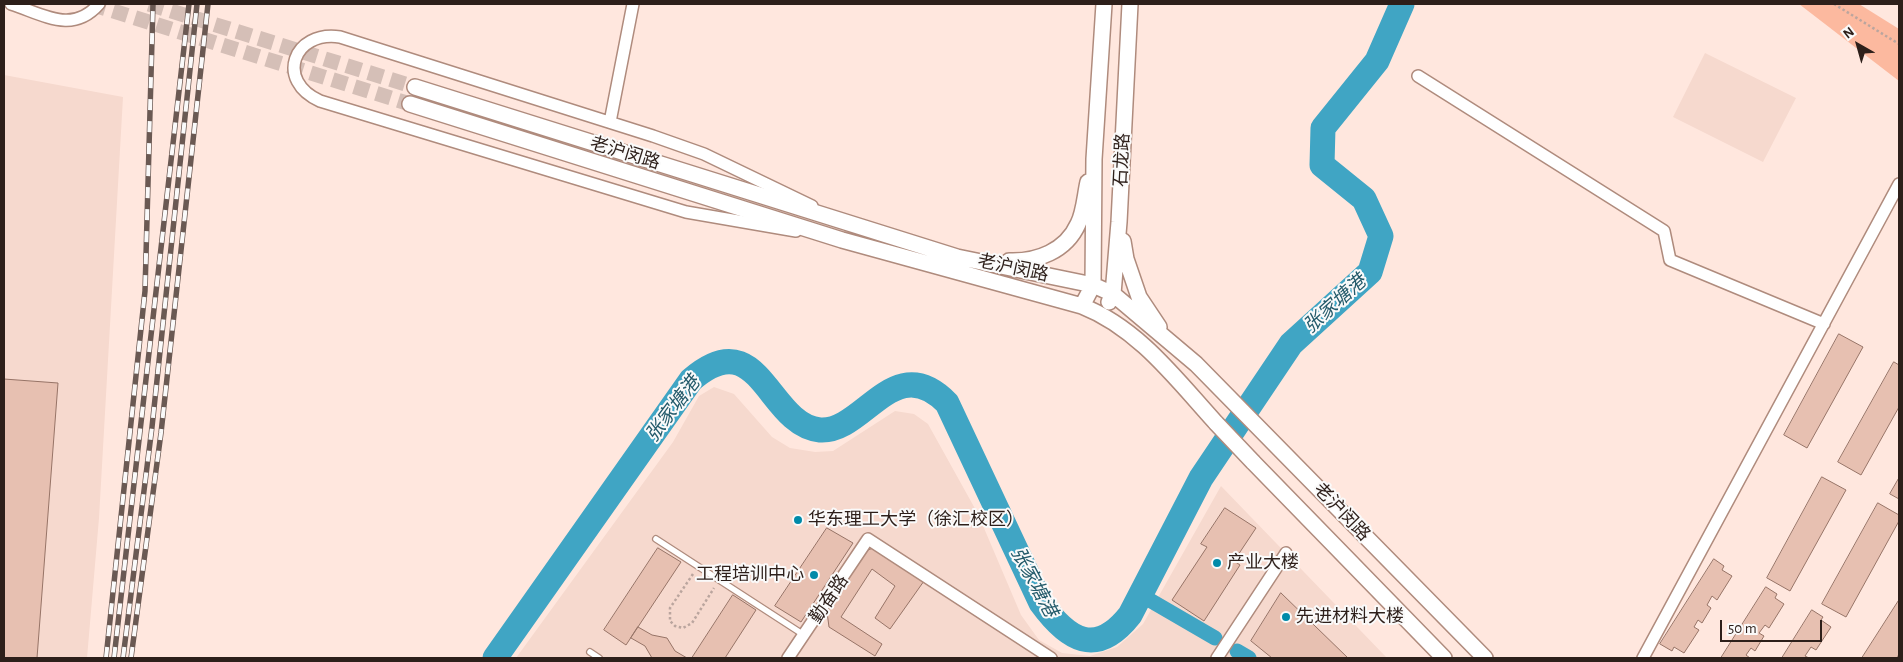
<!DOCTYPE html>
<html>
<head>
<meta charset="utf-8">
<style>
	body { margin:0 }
	#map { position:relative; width:1903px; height:662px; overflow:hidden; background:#ffe7de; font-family:"Alegreya Sans",sans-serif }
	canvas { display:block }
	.frame { position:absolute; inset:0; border:5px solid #2d1f1a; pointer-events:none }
	.north { position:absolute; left:1833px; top:20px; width:50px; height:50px; -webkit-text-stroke:4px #fafafa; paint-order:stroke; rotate:322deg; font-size:14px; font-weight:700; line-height:20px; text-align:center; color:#2d1f1a }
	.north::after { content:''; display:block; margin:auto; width:18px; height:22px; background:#2d1f1a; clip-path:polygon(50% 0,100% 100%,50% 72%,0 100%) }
	.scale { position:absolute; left:1720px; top:620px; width:102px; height:22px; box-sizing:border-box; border:2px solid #2d1f1a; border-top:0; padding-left:6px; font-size:15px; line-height:18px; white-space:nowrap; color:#2d1f1a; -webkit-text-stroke:4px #fafafa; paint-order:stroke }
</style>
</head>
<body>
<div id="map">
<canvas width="1903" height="662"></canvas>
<div class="frame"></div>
<div class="north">N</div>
<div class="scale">50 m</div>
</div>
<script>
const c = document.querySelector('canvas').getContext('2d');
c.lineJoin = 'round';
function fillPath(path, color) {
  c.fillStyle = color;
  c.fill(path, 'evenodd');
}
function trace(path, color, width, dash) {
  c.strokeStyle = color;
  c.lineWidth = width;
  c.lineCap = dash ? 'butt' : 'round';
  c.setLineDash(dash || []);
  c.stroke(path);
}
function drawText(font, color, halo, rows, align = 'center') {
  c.font = font + ' "Alegreya Sans","Noto Sans SC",sans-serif';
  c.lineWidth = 4;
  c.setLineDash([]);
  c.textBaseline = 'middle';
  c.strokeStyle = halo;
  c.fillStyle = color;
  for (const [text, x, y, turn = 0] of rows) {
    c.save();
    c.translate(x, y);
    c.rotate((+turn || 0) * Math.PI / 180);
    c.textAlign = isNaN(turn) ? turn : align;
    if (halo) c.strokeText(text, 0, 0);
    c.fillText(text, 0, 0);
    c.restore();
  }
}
fillPath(new Path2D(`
	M1705 53 1796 98 1763 162 1673 117Z
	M4 75 123 97 99 518 87 658H4Z
	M714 387 734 394 772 437 790 448 815 452 833 451 895 411 914 414 928 424 978 514 1021 615 1039 640 1062 653 1090 656 1117 647 1143 624 1221 486 1387 658H516L673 442 699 396Z`), '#f6d9ce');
fillPath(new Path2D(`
	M1799 4H1859L1899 29V81Z`), '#fcb99f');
trace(new Path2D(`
	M1141 595 1215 638
	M1237 651 1249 658`), '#40a5c4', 15);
trace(new Path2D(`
	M495 658 691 380C760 320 767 425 820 430 864 433 894 349 947 403L1041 603C1068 640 1096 658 1130 615L1201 478 1291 344 1370 272 1381 236 1364 199 1322 165 1323 128 1377 61 1402 4`), '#40a5c4', 25);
const building = new Path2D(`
	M1839 334 1863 347 1807 448 1784 435Z
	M1894 362 1899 365V407L1861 475 1838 462Z
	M4 379 58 383 37 658H4Z
	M1822 477 1846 490 1790 591 1767 578Z
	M1899 478V499L1890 494Z
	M1878 503 1899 515V521L1846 617 1822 604Z
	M1225 508 1256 528 1234 561 1240 565 1204 621 1172 600 1207 547 1201 544Z
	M827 528 853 543 801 622 775 606Z
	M658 548 681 562 626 645 604 630Z
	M874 548 924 581 890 629 875 618 895 586 872 569 841 617 882 644 875 656 829 627 827 612 866 551Z
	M1714 559 1724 566 1722 570 1732 576 1717 600 1712 596 1707 605 1711 608 1702 623 1698 620 1694 627 1699 630 1684 653 1674 647 1672 651 1660 644Z
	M1766 587 1777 594 1775 598 1784 604 1769 628 1765 625 1759 633 1764 636 1755 651 1751 648 1746 655 1750 658H1721Z
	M1281 593 1348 658H1272L1251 641Z
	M733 595 756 610 725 658H692Z
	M1899 600V654L1897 658H1862Z
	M1812 610 1823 617 1821 620 1831 627 1816 650 1811 647 1805 656 1809 658H1782Z
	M638 627 652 635 667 638 675 651 687 658H652L645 646 631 638Z`);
fillPath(building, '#e7c0b1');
trace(building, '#977467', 1);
trace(new Path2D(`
	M91 4 410 104
	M149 4 415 87`), '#d5bfb7', 15, [15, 8]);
const service = new Path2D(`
	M656 539 804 635
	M590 652 599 658`);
const minor = new Path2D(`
	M11 4C43 14 72 35 99 4
	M1418 76 1664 231 1670 260 1824 324
	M610 122 633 4
	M796 231 686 212 320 101C275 81 293 30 340 37L653 136 704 154 812 206
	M788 658 868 539 1051 658
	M1217 658 1286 553
	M1643 658 1899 184`);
const secondary = new Path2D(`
	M415 87 957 257 1093 285 1113 294 1196 364 1485 658
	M410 104 842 240 1082 306C1138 328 1176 379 1216 423
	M1123 241 1126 259 1139 297 1159 327
	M1009 261C1037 262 1066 251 1078 224 1084 213 1085 195 1088 182
	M1109 302 1113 294 1119 222 1130 4
	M1082 306 1093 285 1094 159 1104 4
	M1253 462 1444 658`);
trace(service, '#af8b7d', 8);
trace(minor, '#af8b7d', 14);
trace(secondary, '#af8b7d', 18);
trace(new Path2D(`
	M1834 4 1899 44
	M693 574 670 608V621L675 626 683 628 692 623 714 588`), '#baa59e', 2.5, [2.5, 2.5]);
trace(service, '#fff', 5.5);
trace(minor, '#fff', 11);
trace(secondary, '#fff', 15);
const rail = new Path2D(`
	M106 658 145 291 153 4
	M114 658 189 4
	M123 658 152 427 197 4
	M131 658 161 433 208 4`);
trace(rail, '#6a5953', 5.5);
trace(rail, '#fafafa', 4, [11]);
const secondaryBridge = new Path2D(`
	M1216 423 1253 462`);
trace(secondaryBridge, '#af8b7d', 18, []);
trace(secondaryBridge, '#fff', 15);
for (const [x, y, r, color] of [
	[798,520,5,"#008aa9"],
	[1217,563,5,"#008aa9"],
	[814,575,5,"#008aa9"],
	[1286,617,5,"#008aa9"]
]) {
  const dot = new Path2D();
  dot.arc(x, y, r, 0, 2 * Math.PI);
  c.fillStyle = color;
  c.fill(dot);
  trace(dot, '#fafafa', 2);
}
drawText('18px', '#2d1f1a', '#fafafa', [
	["老沪闵路",625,153,17],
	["石龙路",1122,160,-87],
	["老沪闵路",1013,268,12],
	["老沪闵路",1342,512,46],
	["勤奋路",829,599,-56]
]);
drawText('18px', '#2d1f1a', '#fafafa', [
	["华东理工大学（徐汇校区）",808,520],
	["产业大楼",1227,563],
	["工程培训中心",804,575,"right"],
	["先进材料大楼",1296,617]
], 'left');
drawText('italic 19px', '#235a6a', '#fafafa', [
	["张家塘港",1335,304,-42],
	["张家塘港",673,409,-53],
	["张家塘港",1034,582,62]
]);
</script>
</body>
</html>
